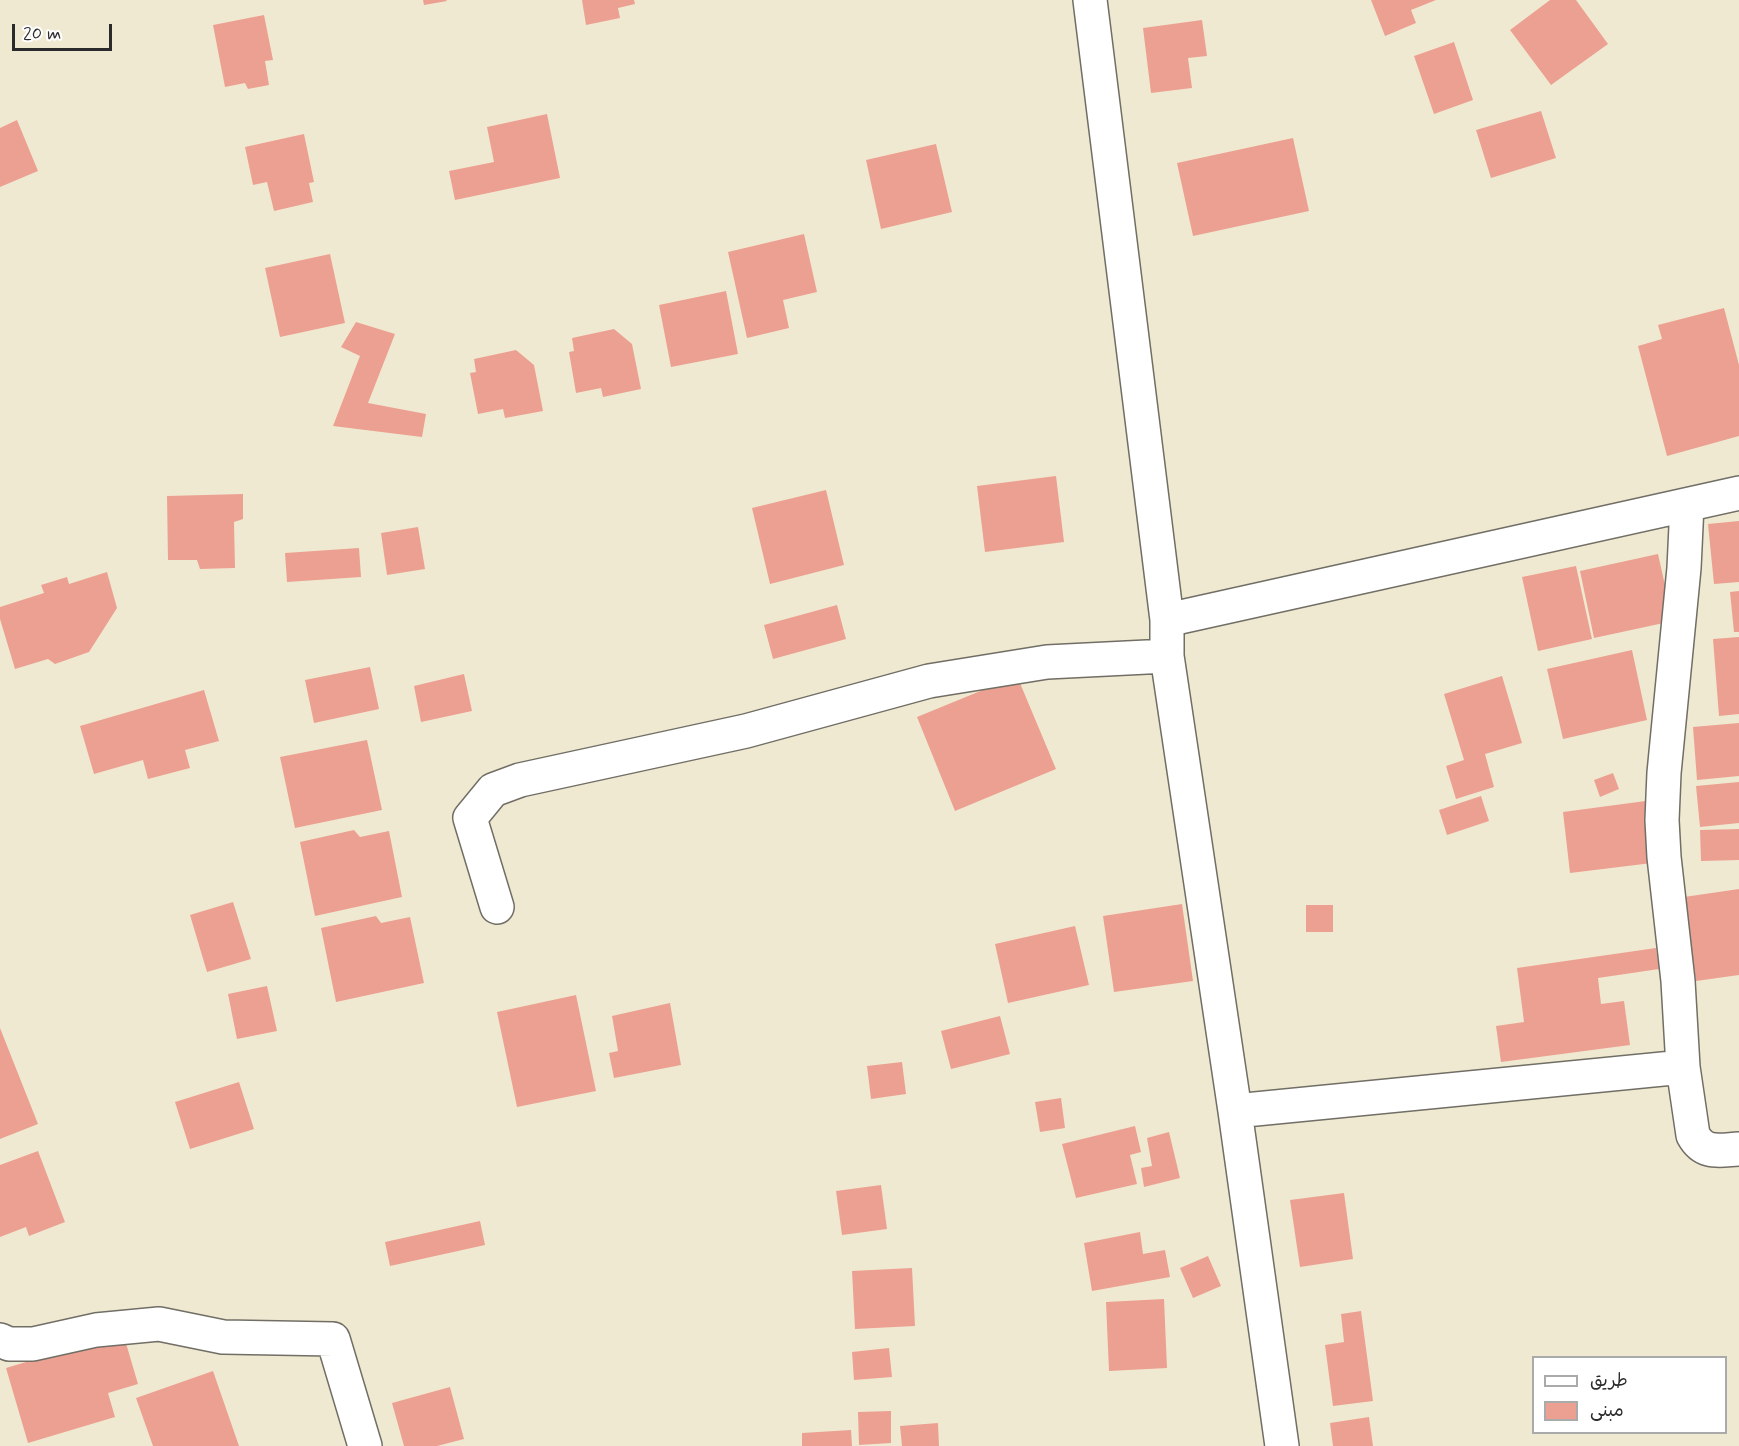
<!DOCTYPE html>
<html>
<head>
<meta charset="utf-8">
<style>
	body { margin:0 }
	#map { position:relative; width:1739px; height:1446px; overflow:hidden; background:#f0e9d1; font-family:Mynerve,"Playpen Sans Arabic",sans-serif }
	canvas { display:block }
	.legend { position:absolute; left:1532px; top:1356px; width:195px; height:78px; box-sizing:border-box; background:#fff; border:2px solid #aaa; margin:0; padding:8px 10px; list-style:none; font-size:18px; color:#2b2b2b }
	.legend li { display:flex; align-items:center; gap:12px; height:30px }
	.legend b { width:30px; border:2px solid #aaa }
	.scale { position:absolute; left:12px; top:24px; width:100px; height:27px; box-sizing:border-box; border:3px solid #2b2b2b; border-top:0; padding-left:8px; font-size:18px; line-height:21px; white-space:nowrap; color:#2b2b2b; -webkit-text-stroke:4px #fff; paint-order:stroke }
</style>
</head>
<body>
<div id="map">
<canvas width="1739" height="1446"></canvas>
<ul class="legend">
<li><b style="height:8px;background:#fff"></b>طريق</li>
<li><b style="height:16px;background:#eca092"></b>مبنى</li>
</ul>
<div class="scale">20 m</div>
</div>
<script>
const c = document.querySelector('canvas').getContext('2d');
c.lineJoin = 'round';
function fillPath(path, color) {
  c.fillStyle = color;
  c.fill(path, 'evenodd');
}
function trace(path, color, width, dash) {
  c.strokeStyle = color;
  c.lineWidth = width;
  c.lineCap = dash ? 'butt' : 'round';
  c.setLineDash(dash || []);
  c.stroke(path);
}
fillPath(new Path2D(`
	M423 0H446L447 1 424 5Z
	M582 0H634L635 4 618 8 620 18 586 25Z
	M1371 0H1436L1411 10 1416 23 1385 36Z
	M1550 0H1576L1608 44 1551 85 1510 30Z
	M264 15 273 60 265 61 269 85 248 89 245 83 225 87 213 25Z
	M1202 20 1207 56 1188 58 1192 88 1151 93 1143 28Z
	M1454 42 1473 100 1434 114 1414 56Z
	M1541 111 1556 158 1491 178 1476 130Z
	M547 114 560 178 455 200 449 171 494 162 487 127Z
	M17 120 38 171 0 187V128Z
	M304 134 314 182 309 183 313 202 274 211 267 182 253 185 245 147Z
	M1293 138 1309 211 1193 236 1177 163Z
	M936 144 952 212 881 229 866 160Z
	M804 234 817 292 783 300 789 328 747 338 728 252Z
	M330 254 345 323 280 337 265 268Z
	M726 291 738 354 671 367 659 305Z
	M1724 308 1739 365V436L1667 456 1638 346 1662 339 1658 325Z
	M356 322 395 334 368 403 426 414 422 437 333 426 360 356 341 347Z
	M614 329 632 344 641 389 603 397 601 388 576 393 569 352 574 351 572 338Z
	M516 350 534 365 543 411 505 418 503 409 478 414 470 373 476 372 474 359Z
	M1056 476 1064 542 985 552 977 486Z
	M826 490 844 565 770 584 752 508Z
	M243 494V519L234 522 235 568 200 569 197 560H168L167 496Z
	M1739 521V582L1714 584 1708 524Z
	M418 527 425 569 387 575 381 533Z
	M359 548 361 577 287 582 285 553Z
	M1658 554 1673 621 1594 638 1580 571Z
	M1576 566 1592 639 1538 651 1522 577Z
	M107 572 117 608 89 652 55 664 48 659 15 669 0 619V607L44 593 41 585 67 577 69 584Z
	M1739 591V632H1734L1730 592Z
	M837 605 846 639 773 659 764 625Z
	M1739 637V714L1719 716 1713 639Z
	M1632 650 1647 720 1563 739 1547 669Z
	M370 667 379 709 314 723 305 680Z
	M464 674 472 711 421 722 414 686Z
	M1017 676 1056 769 955 811 917 717Z
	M1502 676 1522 743 1485 754 1494 787 1456 799 1446 766 1464 760 1444 694Z
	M204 690 219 741 185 750 190 768 148 779 143 760 94 774 80 726Z
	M1739 723V776L1697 780 1693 727Z
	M367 740 382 810 295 828 280 757Z
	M1613 773 1619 789 1600 797 1594 780Z
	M1739 782V823L1700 827 1696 786Z
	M1481 796 1489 821 1447 835 1439 810Z
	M1653 800 1652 863 1570 873 1563 812Z
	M1739 829V860L1701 861 1700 830Z
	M354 830 360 837 389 831 402 897 315 916 300 842Z
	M1739 889V975L1696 981 1684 897Z
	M233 902 251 959 207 972 190 915Z
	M1182 904 1193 981 1114 992 1103 916Z
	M1306 905H1333V932H1306Z
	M376 916 381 923 410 917 424 983 336 1002 321 928Z
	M1075 926 1089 985 1008 1003 995 944Z
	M1656 948 1659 969 1598 978 1601 1004 1624 1001 1630 1045 1501 1062 1496 1026 1524 1022 1517 968Z
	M267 986 277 1031 237 1039 228 994Z
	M576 995 596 1091 517 1107 497 1012Z
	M670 1003 681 1065 614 1078 609 1053 618 1051 612 1016Z
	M1000 1016 1010 1054 951 1069 941 1031Z
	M0 1028 38 1124 0 1139Z
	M902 1062 906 1094 871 1099 867 1066Z
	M239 1082 254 1129 190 1149 175 1102Z
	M1061 1098 1065 1128 1040 1132 1035 1102Z
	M1135 1126 1141 1152 1130 1155 1137 1184 1076 1198 1062 1144Z
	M1169 1132 1180 1178 1144 1187 1141 1168 1152 1166 1147 1138Z
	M38 1151 65 1222 29 1236 26 1227 0 1237V1165Z
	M881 1185 887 1229 842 1235 836 1191Z
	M1344 1193 1353 1259 1300 1267 1290 1200Z
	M480 1221 485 1245 390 1266 385 1242Z
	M1140 1232 1143 1254 1165 1250 1170 1277 1092 1291 1084 1243Z
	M1208 1256 1221 1286 1193 1298 1180 1268Z
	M912 1268 915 1326 855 1329 852 1271Z
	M1164 1299 1167 1368 1109 1371 1106 1302Z
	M1361 1311 1373 1401 1333 1406 1325 1345 1344 1342 1341 1314Z
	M123 1333 138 1384 108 1393 115 1417 28 1443 6 1368Z
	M889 1348 892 1377 854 1380 852 1352Z
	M213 1371 239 1446H153L136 1398Z
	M450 1387 464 1439 437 1446H404L392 1403Z
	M891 1411V1443L859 1445 858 1412Z
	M1369 1417 1373 1446H1333L1330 1423Z
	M938 1423 939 1446H902L900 1426Z
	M851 1430 852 1446H802V1433Z`), '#eca092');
const minor = new Path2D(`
	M1090 0 1167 620V656L1235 1111 1282 1446
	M1687 505 1684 568 1664 773 1662 820 1664 857 1678 981 1683 1067 1693 1135C1704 1155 1719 1150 1739 1149
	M1167 620 1739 493
	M497 907 470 818 493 790 520 780 746 731 929 681 1047 662 1167 656
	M1235 1111 1683 1067
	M0 1340 9 1344H33L96 1330 159 1324 223 1337 333 1339 365 1446`);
trace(minor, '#706e65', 36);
trace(minor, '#fff', 33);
</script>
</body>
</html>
